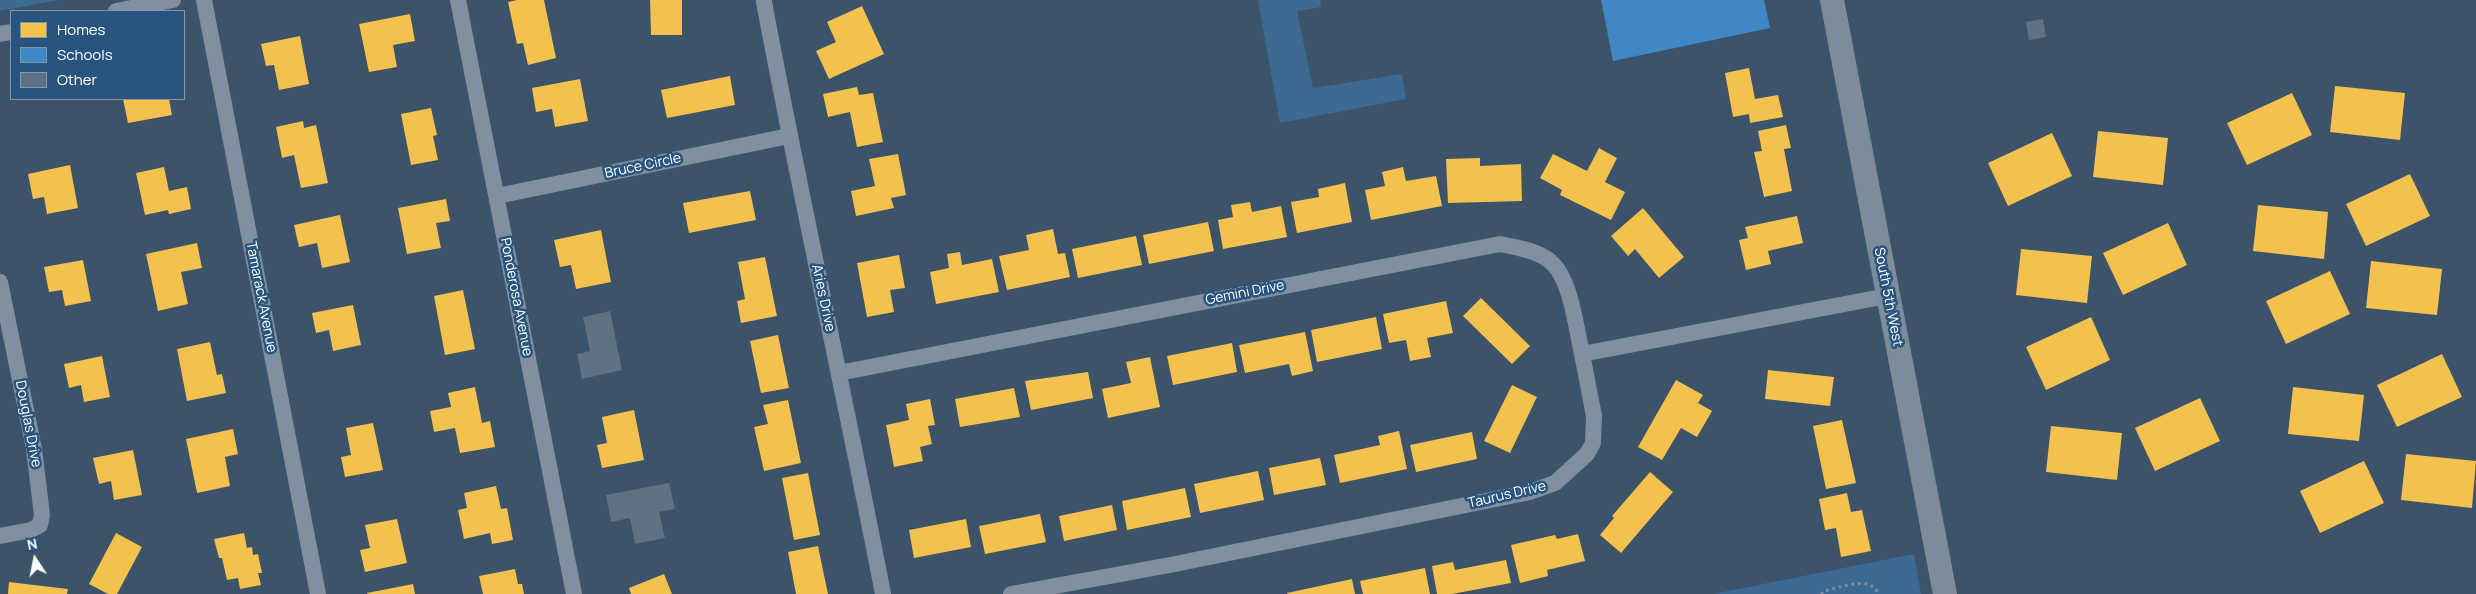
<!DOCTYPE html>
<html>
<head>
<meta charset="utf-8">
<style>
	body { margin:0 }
	#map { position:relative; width:2476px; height:594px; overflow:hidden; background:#3c5369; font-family:Manrope,sans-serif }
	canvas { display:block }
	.legend { position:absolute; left:10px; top:10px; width:175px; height:90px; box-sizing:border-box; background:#28547d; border:1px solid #7e98b1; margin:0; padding:6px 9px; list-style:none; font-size:15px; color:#fff }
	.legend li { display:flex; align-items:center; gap:10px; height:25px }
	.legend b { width:25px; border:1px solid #7e98b1 }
	.north { position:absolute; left:10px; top:534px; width:50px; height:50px; -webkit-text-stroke:4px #28547d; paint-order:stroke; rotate:349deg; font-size:14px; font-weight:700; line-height:20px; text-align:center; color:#fff }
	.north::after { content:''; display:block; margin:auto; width:18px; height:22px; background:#fff; clip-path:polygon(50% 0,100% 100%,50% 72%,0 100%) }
</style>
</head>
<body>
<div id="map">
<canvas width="2476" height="594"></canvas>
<ul class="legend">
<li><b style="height:14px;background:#f2c14e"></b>Homes</li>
<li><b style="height:14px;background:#3f88c5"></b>Schools</li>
<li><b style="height:14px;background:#5f7182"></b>Other</li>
</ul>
<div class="north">N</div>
</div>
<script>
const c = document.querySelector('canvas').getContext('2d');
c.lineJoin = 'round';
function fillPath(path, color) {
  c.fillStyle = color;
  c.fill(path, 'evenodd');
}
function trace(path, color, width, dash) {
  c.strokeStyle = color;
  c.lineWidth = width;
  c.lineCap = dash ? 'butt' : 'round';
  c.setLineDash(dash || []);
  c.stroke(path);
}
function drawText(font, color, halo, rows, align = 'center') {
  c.font = font + ' Manrope,sans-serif';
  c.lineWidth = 5;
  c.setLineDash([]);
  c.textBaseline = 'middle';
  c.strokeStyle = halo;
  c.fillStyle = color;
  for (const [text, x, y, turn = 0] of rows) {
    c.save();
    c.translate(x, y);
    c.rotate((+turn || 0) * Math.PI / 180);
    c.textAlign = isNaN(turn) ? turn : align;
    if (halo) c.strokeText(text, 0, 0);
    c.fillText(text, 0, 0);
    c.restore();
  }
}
fillPath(new Path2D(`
	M0 0H59L0 11Z
	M1258 0H1320L1321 7 1297 11 1313 88 1402 74 1406 99 1280 123Z
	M1914 554 1921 594H1713Z`), '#3c6a93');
fillPath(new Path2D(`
	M517 0H544L556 58 528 65 523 43 517 44 508 2Z
	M650 0H682V35H651Z
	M862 6 884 54 829 79 816 51 836 42 827 22Z
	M410 14 415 41 393 45 397 67 369 72 359 24Z
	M300 36 309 84 279 90 274 65 266 66 261 44Z
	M1749 68 1755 99 1778 95 1783 117 1750 123 1749 114 1733 117 1725 73Z
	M730 76 735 105 667 118 661 90Z
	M580 79 588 121 555 127 552 109 536 112 532 88Z
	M2335 86 2405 93 2400 140 2330 132Z
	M857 87 859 95 873 93 883 142 857 147 850 112 828 117 823 94Z
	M2292 93 2312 135 2247 165 2227 123Z
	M123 99H169L172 115 128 123Z
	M431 108 437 135 433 136 438 160 411 165 401 114Z
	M303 121 304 128 316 125 328 183 301 188 294 155 282 158 276 127Z
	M1786 125 1791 148 1784 149 1792 191 1764 197 1754 152 1762 151 1758 131Z
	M2098 131 2168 138 2163 185 2093 177Z
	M2052 133 2072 176 2008 206 1988 163Z
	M1599 148 1617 158 1605 182 1625 192 1611 220 1560 195 1562 190 1540 178 1553 154 1587 171Z
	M898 154 906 195 891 198 894 208 856 216 851 191 875 186 869 159Z
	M1480 158V166L1521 164 1522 201 1448 203 1446 159Z
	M70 165 78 208 47 214 44 197 33 199 28 174Z
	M164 167 169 191 187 187 191 209 169 214 168 210 145 215 136 173Z
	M1403 167 1406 181 1436 176 1442 206 1371 220 1365 190 1385 186 1382 172Z
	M2410 174 2430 216 2366 246 2346 204Z
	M1345 183 1352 222 1297 233 1291 202 1319 197 1318 189Z
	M750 191 756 220 689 233 683 203Z
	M446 199 450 221 436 223 441 248 407 254 398 208Z
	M1250 202 1252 212 1281 206 1287 237 1223 249 1218 220 1233 217 1231 205Z
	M2258 205 2328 212 2324 259 2253 251Z
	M1643 208 1684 257 1659 278 1635 249 1628 256 1611 236Z
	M340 215 350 262 322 268 317 243 299 247 294 225Z
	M1797 216 1803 243 1768 251 1771 264 1746 270 1739 240 1748 238 1745 227Z
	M1208 222 1214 251 1149 264 1143 235Z
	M2168 223 2187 265 2123 295 2103 253Z
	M1053 229 1058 254 1065 253 1070 277 1007 290 999 256 1029 250 1026 235Z
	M601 230 611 282 576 289 571 265 560 267 554 240Z
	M1136 236 1142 265 1078 278 1072 249Z
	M197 243 202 268 181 272 188 304 158 311 146 254Z
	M2021 249 2092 256 2087 303 2016 295Z
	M960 252 962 265 992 259 999 292 936 304 930 272 949 268 947 254Z
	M899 255 905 288 890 290 894 312 867 317 857 263Z
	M765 257 777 316 741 323 737 301 745 299 738 262Z
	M83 260 91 301 65 306 62 290 49 292 44 267Z
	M2371 261 2442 269 2437 315 2366 308Z
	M2330 271 2350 314 2286 344 2266 301Z
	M463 290 475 349 445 355 434 296Z
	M1481 298 1530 346 1512 364 1463 316Z
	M1446 301 1453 333 1427 338 1431 357 1410 361 1406 340 1389 343 1383 314Z
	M353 305 361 345 333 351 329 330 316 333 312 313Z
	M1376 317 1382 349 1317 362 1311 330Z
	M2091 317 2110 360 2046 390 2026 347Z
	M1305 332 1313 371 1292 376 1289 364 1245 373 1239 345Z
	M778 335 789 388 761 393 750 341Z
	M210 342 217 375 222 374 226 393 187 401 177 349Z
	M1232 343 1237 372 1173 385 1167 356Z
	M2442 354 2462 397 2397 427 2377 385Z
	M102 356 110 397 84 402 81 385 69 388 64 364Z
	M1150 357 1160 407 1108 418 1102 389 1131 383 1126 362Z
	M1768 370 1834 377 1830 406 1765 399Z
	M1088 372 1093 398 1031 410 1025 381Z
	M1676 380 1703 395 1698 403 1712 411 1697 437 1681 428 1662 460 1638 447Z
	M1512 385 1537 397 1510 453 1484 441Z
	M475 387 482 423 490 421 495 447 460 453 455 428 434 432 430 411 451 407 448 393Z
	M2293 387 2364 395 2359 441 2288 434Z
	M1014 388 1020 417 960 427 955 399Z
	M2200 398 2220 441 2155 471 2135 428Z
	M930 399 935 425 928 426 932 444 920 447 923 461 894 467 886 425 909 420 906 404Z
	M788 400 801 463 764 471 754 427 768 424 763 405Z
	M634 410 644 460 602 468 597 445 607 443 602 417Z
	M1842 420 1856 483 1826 489 1813 426Z
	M373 423 383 470 345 477 341 457 351 455 346 428Z
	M2051 426 2122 433 2117 480 2046 472Z
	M233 429 238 454 225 457 230 486 197 493 186 439Z
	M1399 431 1407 469 1340 483 1334 455 1380 445 1378 436Z
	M1472 432 1477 459 1416 472 1410 445Z
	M133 450 142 495 114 500 111 481 99 484 93 458Z
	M2406 454 2476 461 2472 508 2401 500Z
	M1320 458 1326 485 1274 495 1269 468Z
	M2364 461 2384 503 2320 533 2300 491Z
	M1258 471 1264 500 1200 513 1194 484Z
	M1650 472 1673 492 1621 553 1600 535 1614 518 1612 516Z
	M808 473 820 535 794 540 782 478Z
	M496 486 501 509 507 508 513 540 492 544 490 533 464 539 458 510 467 508 464 493Z
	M1185 488 1191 517 1127 530 1122 501Z
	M1847 493 1851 512 1862 510 1871 551 1841 557 1836 528 1825 530 1819 499Z
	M1112 505 1117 530 1064 541 1059 516Z
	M1040 514 1046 542 985 554 979 526Z
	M397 519 407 563 365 572 360 550 370 548 365 525Z
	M966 519 971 547 914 558 909 530Z
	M116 533 142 547 117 594H108L89 584Z
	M244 533 247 548 252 547 253 555 258 554 262 573H258L261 585 240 589 238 578 227 580 222 558H219L214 539Z
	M1578 534 1585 561 1547 570 1548 576 1520 583 1511 545 1555 535 1557 539Z
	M818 546 828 594H796L788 552Z
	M1506 560 1511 583 1452 594H1437L1432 566 1453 562 1455 570Z
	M1425 568 1430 594H1363L1360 581Z
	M515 569 518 584H522L524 594H483L479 576Z
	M664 574 672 594H631L629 588Z
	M1352 579 1355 594H1287V593Z
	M9 582 68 589 67 594H8Z
	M413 584 415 594H367V593Z`), '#f2c14e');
fillPath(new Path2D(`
	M1601 0H1764L1770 28 1613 61Z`), '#3f88c5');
fillPath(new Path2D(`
	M2043 19 2046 37 2029 40 2026 22Z
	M610 311 622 370 582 379 577 354 590 351 583 317Z
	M669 483 675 509 659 512 665 538 635 544 630 518 611 522 606 495Z`), '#5f7182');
trace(new Path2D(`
	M1821 594 1824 591C1840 588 1871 574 1878 594`), '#8090a0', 3, [2.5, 4]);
trace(new Path2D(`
	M204 0 318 594
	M458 0 574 594
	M764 2C801 200 845 396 883 594
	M116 11 173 0
	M0 34 11 32
	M497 196 789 136
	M0 282 34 449 42 515 40 525 31 530 0 536
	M839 373 1500 244C1516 247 1539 251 1551 262 1571 279 1576 328 1582 354
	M1011 594 1170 565 1530 492 1555 483 1587 454 1593 443 1594 416 1582 354 1887 296`), '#8090a0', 16);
trace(new Path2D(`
	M1832 0 1945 594`), '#7c8c9b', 24);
drawText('14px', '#fff', '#28547d', [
	["Bruce Circle",643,166,-12],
	["Gemini Drive",1245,293,-11],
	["Tamarack Avenue",261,297,79],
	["Ponderosa Avenue",516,297,79],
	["South 5th West",1888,297,79],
	["Aries Drive",823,298,78],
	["Douglas Drive",28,424,79],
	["Taurus Drive",1507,495,-13]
]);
</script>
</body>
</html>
